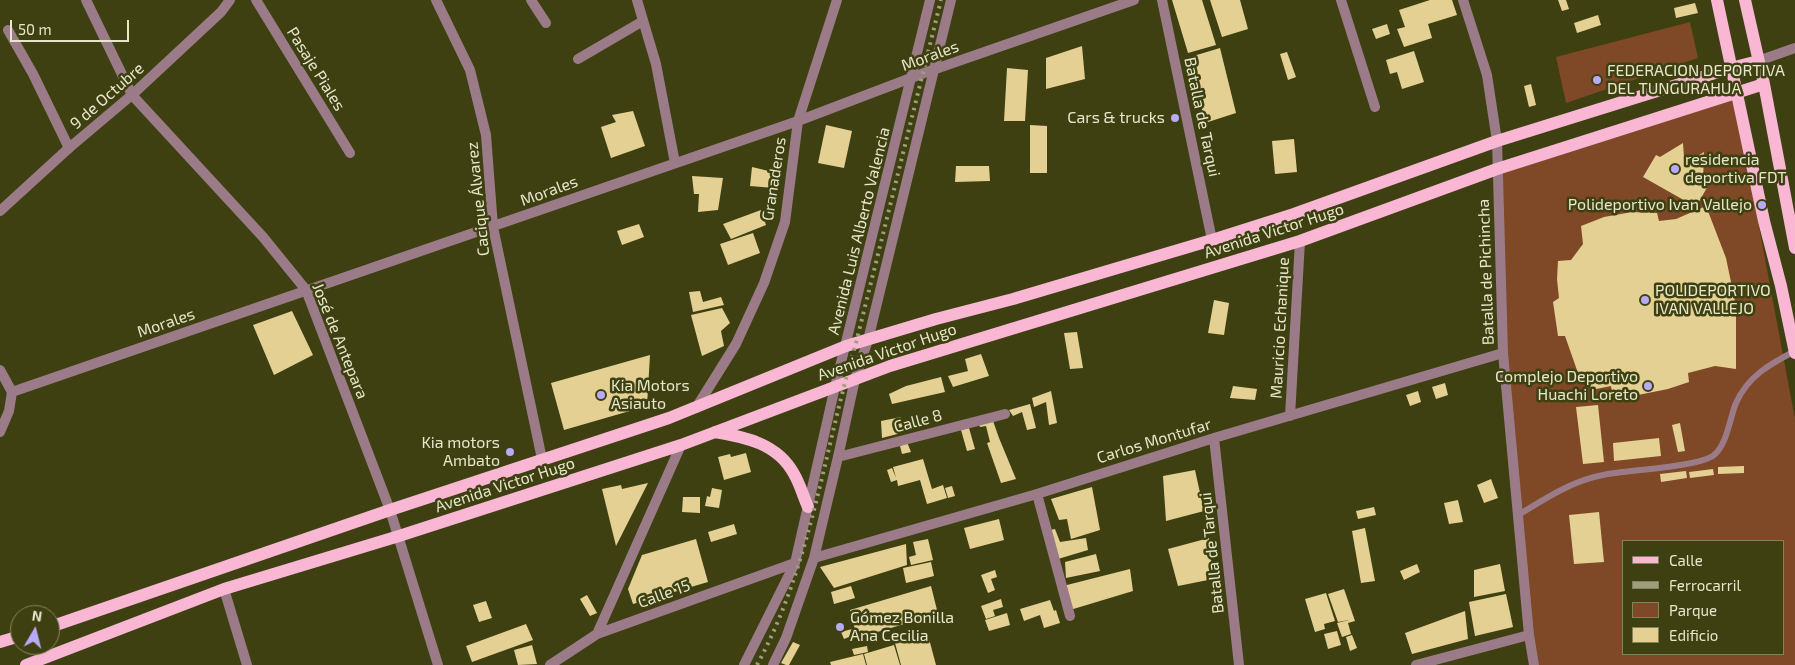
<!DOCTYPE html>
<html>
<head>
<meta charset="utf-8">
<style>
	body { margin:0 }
	#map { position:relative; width:1795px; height:665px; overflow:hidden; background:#3e4012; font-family:"Exo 2",sans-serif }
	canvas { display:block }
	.legend { position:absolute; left:1622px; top:540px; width:162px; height:115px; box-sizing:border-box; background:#3e4012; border:1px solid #80835b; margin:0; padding:6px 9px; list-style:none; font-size:15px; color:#e4e7c8 }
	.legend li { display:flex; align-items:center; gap:10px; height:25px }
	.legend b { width:25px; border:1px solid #80835b }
	.north { position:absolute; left:10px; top:605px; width:50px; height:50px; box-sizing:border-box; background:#3e4012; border:1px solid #80835b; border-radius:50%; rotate:8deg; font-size:14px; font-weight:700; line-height:20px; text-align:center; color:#e4e7c8 }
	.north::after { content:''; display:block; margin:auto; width:18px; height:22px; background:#b7abf7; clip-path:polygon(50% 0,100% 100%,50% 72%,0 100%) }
	.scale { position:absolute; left:10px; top:20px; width:119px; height:22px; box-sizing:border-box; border:2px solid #e4e7c8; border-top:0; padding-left:6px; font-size:15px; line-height:18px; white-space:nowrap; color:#e4e7c8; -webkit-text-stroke:4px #3e4012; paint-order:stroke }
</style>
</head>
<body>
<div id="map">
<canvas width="1795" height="665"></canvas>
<ul class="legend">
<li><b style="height:6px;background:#fab7d4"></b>Calle</li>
<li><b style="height:6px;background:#9c9f7a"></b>Ferrocarril</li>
<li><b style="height:14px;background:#7f4826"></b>Parque</li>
<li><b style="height:14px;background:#e5d093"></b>Edificio</li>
</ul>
<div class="north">N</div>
<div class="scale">50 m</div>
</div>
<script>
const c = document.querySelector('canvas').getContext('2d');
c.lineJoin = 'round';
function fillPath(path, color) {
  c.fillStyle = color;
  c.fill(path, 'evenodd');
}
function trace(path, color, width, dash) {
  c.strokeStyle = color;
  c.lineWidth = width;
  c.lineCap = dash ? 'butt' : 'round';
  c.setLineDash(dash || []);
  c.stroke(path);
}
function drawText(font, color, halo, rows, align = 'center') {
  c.font = font + ' "Exo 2",sans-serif';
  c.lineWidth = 5;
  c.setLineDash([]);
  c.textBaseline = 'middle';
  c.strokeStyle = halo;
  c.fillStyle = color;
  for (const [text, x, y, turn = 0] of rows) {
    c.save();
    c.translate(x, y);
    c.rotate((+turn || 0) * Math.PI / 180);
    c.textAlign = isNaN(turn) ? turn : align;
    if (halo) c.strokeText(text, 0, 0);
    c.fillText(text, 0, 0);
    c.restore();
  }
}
fillPath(new Path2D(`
	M1690 22 1698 58 1566 103 1556 57Z
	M1734 93 1795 419V665H1534L1503 353 1497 169ZM1624 541H1784V654H1624Z`), '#7f4826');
fillPath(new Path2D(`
	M1172 0H1202L1216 45 1188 53Z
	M1210 0H1240L1248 29 1222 37Z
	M1430 0H1452L1457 15 1428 24 1432 38 1404 47 1397 29 1405 27 1399 10Z
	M1558 0H1566L1569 9 1562 11Z
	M1695 3 1698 13 1676 18 1674 8Z
	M1598 15 1601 25 1577 33 1574 23Z
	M1387 24 1390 34 1376 39 1372 29Z
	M1082 46 1085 79 1046 89V58Z
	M1220 48 1236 113 1205 123 1190 57Z
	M1414 51 1424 82 1402 89 1397 72 1390 74 1386 60Z
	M1287 52 1296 77 1288 80 1280 54Z
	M1007 68 1028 70 1025 121H1004Z
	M1531 84 1536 105 1529 107 1524 86Z
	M633 111 645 146 611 158 601 127 616 122 612 115Z
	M826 125 852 131 844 168 818 163Z
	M1030 125 1047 126V173H1030Z
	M1294 139 1297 172 1275 174 1272 141Z
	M1683 143 1684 158 1690 161 1704 152 1703 181 1709 184 1696 207 1643 177 1656 155 1660 157Z
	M956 166H989L990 181 955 182Z
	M752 167 777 173 774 188 750 186Z
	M692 176 723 178 718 210 698 212 699 194H694Z
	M1706 206 1726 258 1736 306V369L1715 366 1688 373 1689 382 1668 389 1633 396 1613 397 1611 386 1591 390 1587 372 1578 373 1565 336H1558L1553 302 1559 298 1557 279 1558 261 1571 260 1583 244 1581 226 1604 217 1632 212 1657 213 1659 221 1676 219Z
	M761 210 766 225 731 239 723 224Z
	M639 224 644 237 622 245 617 231Z
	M753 233 760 253 728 265 720 244Z
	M700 291 703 302 721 297 724 305 693 312 689 292Z
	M1214 300 1229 303 1224 335 1208 333Z
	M722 308 730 323 721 331 724 346 702 356 691 315Z
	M292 311 313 355 274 375 253 325Z
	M1077 332 1083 368 1070 369 1064 333Z
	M981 354 989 376 953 387 948 376 968 371 965 359Z
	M650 355 647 406 564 430 551 383Z
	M941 377 945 392 892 404 889 394 906 386Z
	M1445 383 1448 395 1436 399 1432 387Z
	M1233 386 1257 389 1255 400 1230 398Z
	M1051 391 1057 423 1049 425 1046 402 1034 407 1032 398Z
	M1418 391 1421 402 1410 406 1406 395Z
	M1030 404 1036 428 1027 430 1022 412 1013 416 1009 410Z
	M1598 405 1604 462 1583 464 1576 407Z
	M901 417 905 432 882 438 881 421Z
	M992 418 999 438 1016 479 1001 483 987 443 990 442 986 426 980 427 978 422Z
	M1680 423 1685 451 1678 452 1672 425Z
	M969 428 975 449 967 451 961 430Z
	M1659 438 1661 456 1614 461 1613 443Z
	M907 442 911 452 902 454 900 446Z
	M746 453 751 472 724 480 718 457 730 454 731 457Z
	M923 459 932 489 943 485 947 498 927 504 920 480 898 486 897 480 891 482 887 470 892 468 896 478 893 467Z
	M1744 466V473L1718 474V467Z
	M1713 469 1714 475 1690 478 1689 472Z
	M1195 470 1204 511 1166 521 1163 476Z
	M1686 471 1687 478 1661 482 1660 474Z
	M1491 479 1498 498 1484 503 1477 485Z
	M648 483 616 546 602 489 621 485 622 489Z
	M952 486 955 496 948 498 945 488Z
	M1092 487 1100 530 1071 539 1067 519 1059 520 1051 499Z
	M712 488 722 490 719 508 705 506 707 496 710 497Z
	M683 497H700V513L682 512Z
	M1458 500 1463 522 1449 524 1444 503Z
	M1374 507 1376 515 1358 519 1356 511Z
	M1599 512 1604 562 1574 564 1569 515Z
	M999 519 1004 540 970 549 964 528Z
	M734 524 737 534 711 542 708 532Z
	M1365 528 1375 581 1361 583 1352 531Z
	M1055 529 1060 542 1086 538 1088 550 1058 559 1050 530Z
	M1209 538 1213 579 1178 586 1168 549Z
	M696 539 708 582 633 604 628 589 642 555Z
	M928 539 933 560 911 565 909 557 916 555 913 542Z
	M906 544 907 565 834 588 820 567Z
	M1096 554 1100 571 1066 578 1065 562Z
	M931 562 934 576 906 583 903 568Z
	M1417 564 1420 572 1404 580 1400 571Z
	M1500 564 1505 591 1474 597V570Z
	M1130 569 1133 591 1070 610 1063 586Z
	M995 570 997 577 991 579 995 590 988 593 981 575Z
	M851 586 855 598 834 604 831 592Z
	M931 586 938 614 857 638 850 610Z
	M1344 589 1355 621 1348 623 1351 634 1342 637 1337 623 1349 620 1338 622 1328 594Z
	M1326 593 1335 621 1324 624 1325 629 1315 632 1305 599Z
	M1506 594 1513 627 1475 636 1469 602Z
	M587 595 597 613 590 616 580 599Z
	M1001 599 1003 607 993 610 995 616 986 619 981 606Z
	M1050 600 1054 611 1056 610 1060 623 1044 628 1040 615 1024 621 1020 609Z
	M486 601 492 618 479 622 473 605Z
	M1465 611 1468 639 1412 654 1405 633Z
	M1007 613 1010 625 989 631 985 620Z
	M526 624 533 640 472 662 466 646Z
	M852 629 854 635 844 639 841 632Z
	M1337 631 1341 645 1328 649 1324 634Z
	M928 635 936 665H901L895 643Z
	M1352 635 1357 648 1350 651 1346 637Z
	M793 642 800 645 789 665H786L781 663Z
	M532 645 537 664 518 665 514 650Z
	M894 645 900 665H867L864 654Z
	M867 646 868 652 854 655 852 649Z
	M863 654 866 665H831L830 662Z`), '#e5d093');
trace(new Path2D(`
	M1518 515C1545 499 1571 481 1603 475 1626 470 1700 467 1714 455 1727 445 1730 417 1736 403 1748 376 1770 364 1795 351`), '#9c7b89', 6);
trace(new Path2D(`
	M86 0 132 95 263 237 306 290 390 510 438 665
	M256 0 350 153
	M436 0 470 70 486 135 493 227 542 459
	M531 0 546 23
	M637 0 656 64 675 163
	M1162 0 1212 240
	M1341 0 1375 107
	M1463 0 1487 75 1497 141 1503 353 1529 635 1534 665
	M8 30 33 74 69 148
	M578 59 643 21
	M1758 61 1795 48
	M0 370 12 392
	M696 408 736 344 764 283 785 222 798 121 837 0
	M1290 416 1300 241
	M0 432 9 411 12 392 798 121 924 73 1134 0
	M1214 438 1239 665
	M838 457 1005 414
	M1037 494 1070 616
	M814 558 1037 494 1214 438 1503 353
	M224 589 247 665
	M597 634 681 445
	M550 665 597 634 795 563
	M744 665 795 563 835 387 930 0
	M773 665 786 638 814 558 838 457 855 379 868 340 951 0
	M1416 665 1529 635`), '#9c7b89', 10);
trace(new Path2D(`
	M0 211 69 148 133 94 221 12 230 0`), '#9c7b89', 10);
trace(new Path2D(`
	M1717 0 1764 221 1781 286 1795 353
	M1745 0 1764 84 1795 248
	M715 432C746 437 778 444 794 474 800 484 803 496 808 507
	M50 627 390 510 669 418 846 346 936 319 1013 299 1212 240 1294 214 1497 141 1731 68 1758 61
	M0 642 20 636
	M26 665 224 589 399 536 681 445 890 366 1300 241 1497 169 1764 84`), '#fab7d4', 12);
trace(new Path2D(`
	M757 665C811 566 824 450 856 343L941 0`), '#9c9f7a', 4, [2.5, 5]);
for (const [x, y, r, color] of [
	[1597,80,5,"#b7abf7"],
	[1175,118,5,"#b7abf7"],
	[1675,169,5,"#b7abf7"],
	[1762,205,5,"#b7abf7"],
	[1645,300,5,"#b7abf7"],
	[1648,386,5,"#b7abf7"],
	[601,395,5,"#b7abf7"],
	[510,452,5,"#b7abf7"],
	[840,627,5,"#b7abf7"]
]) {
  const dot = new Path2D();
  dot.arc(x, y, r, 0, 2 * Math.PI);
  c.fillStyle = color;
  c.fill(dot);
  trace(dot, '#3e4012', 2);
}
drawText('16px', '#e4e7c8', '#3e4012', [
	["Morales",930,56,-20],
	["Pasaje Piales",316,69,58],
	["9 de Octubre",107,96,-41],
	["Batalla de Tarqui",1202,117,78],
	["Granaderos",774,179,-81],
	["Morales",549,191,-20],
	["Cacique Álvarez",478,199,-96],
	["Avenida Luis Alberto Valencia",859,231,-76],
	["Avenida Victor Hugo",1274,231,-18],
	["Batalla de Pichincha",1486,272,-92],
	["Morales",166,323,-19],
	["Mauricio Echanique",1280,328,-87],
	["José de Antepara",340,341,68],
	["Avenida Victor Hugo",887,352,-19],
	["Calle 8",918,421,-15],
	["Carlos Montufar",1154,441,-17],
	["Avenida Victor Hugo",505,485,-18],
	["Batalla de Tarqui",1212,553,-96],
	["Calle 15",664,594,-20]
]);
drawText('16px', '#e4e7c8', '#3e4012', [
	["FEDERACION DEPORTIVA",1607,71],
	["DEL TUNGURAHUA",1607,89],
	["Cars & trucks",1165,118,"right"],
	["residencia",1685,160],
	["deportiva FDT",1685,178],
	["Polideportivo Ivan Vallejo",1752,205,"right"],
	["POLIDEPORTIVO",1655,291],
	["IVAN VALLEJO",1655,309],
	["Complejo Deportivo",1638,377,"right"],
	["Huachi Loreto",1638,395,"right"],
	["Kia Motors",611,386],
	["Asiauto",611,404],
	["Kia motors",500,443,"right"],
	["Ambato",500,461,"right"],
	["Gómez Bonilla",850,618],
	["Ana Cecilia",850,636]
], 'left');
</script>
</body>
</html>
